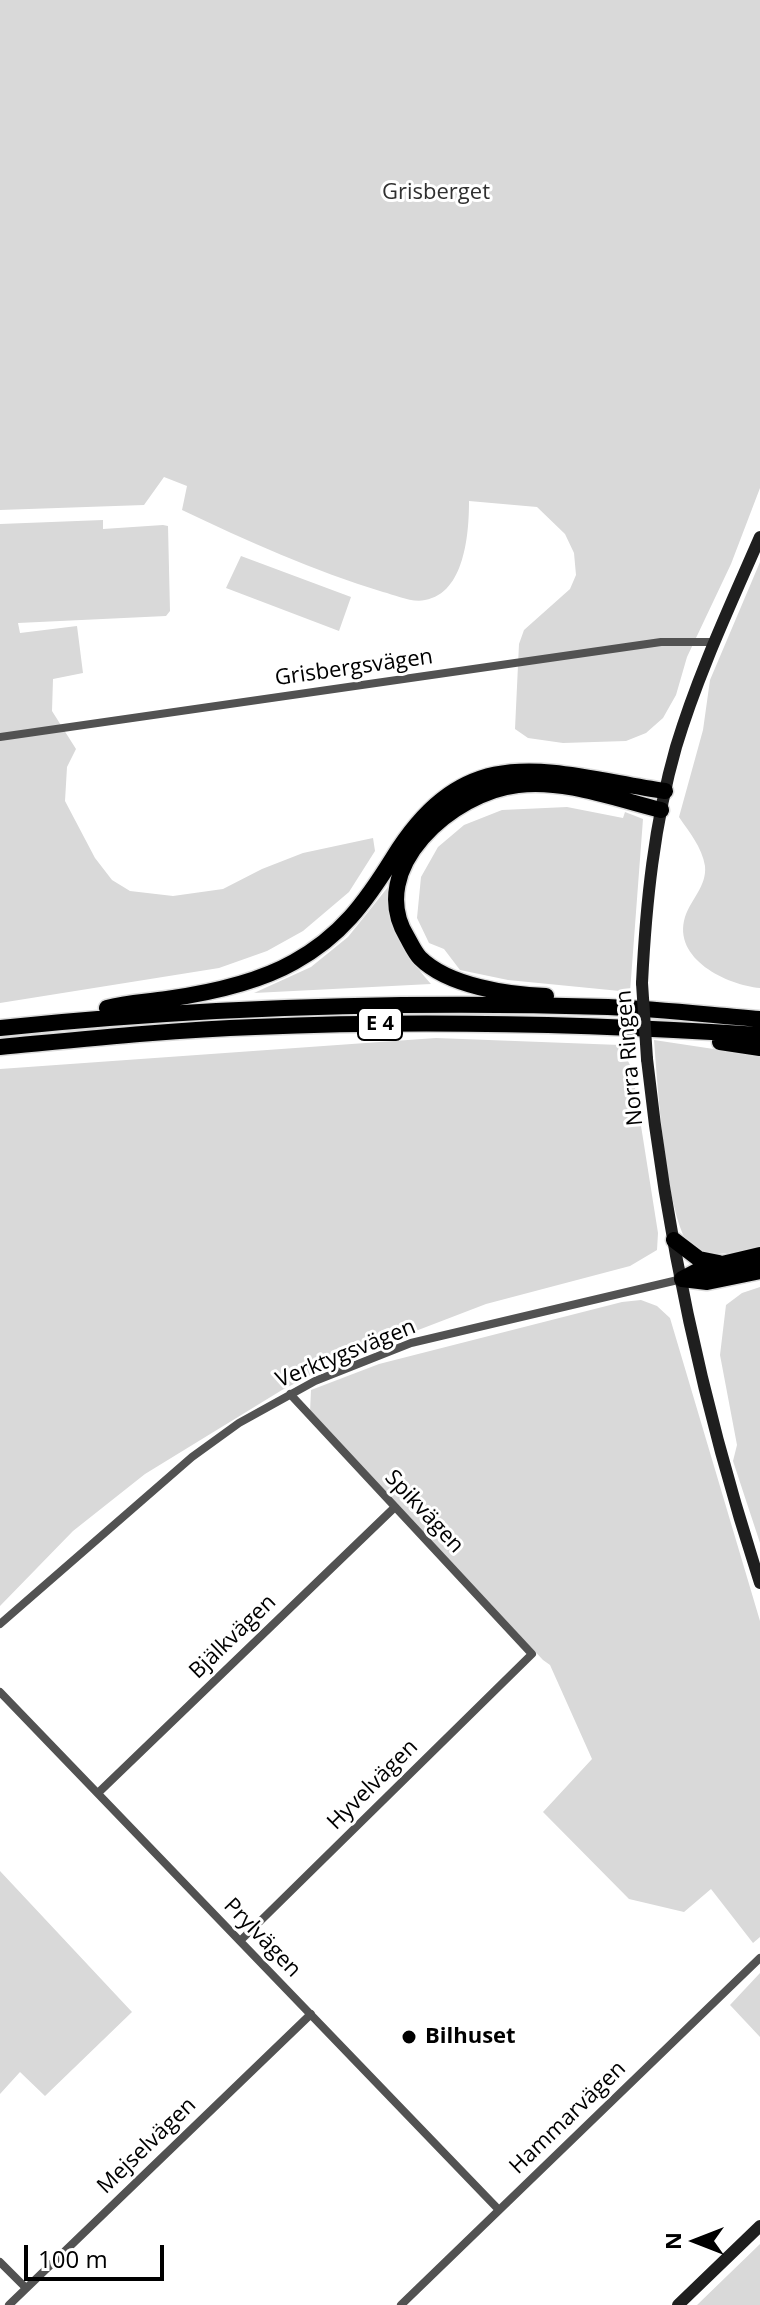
<!DOCTYPE html>
<html>
<head>
<meta charset="utf-8">
<style>
	body { margin:0 }
	#map { position:relative; width:760px; height:2305px; overflow:hidden; background:#fff; font-family:"Open Sans",sans-serif }
	canvas { display:block }
	.north { position:absolute; left:656px; top:2201px; width:80px; height:80px; -webkit-text-stroke:6px #fff; paint-order:stroke; rotate:270deg; font-size:22px; font-weight:700; line-height:32px; text-align:center; color:#000 }
	.north::after { content:''; display:block; margin:auto; width:28px; height:36px; background:#000; clip-path:polygon(50% 0,100% 100%,50% 72%,0 100%) }
	.scale { position:absolute; left:24px; top:2245px; width:140px; height:36px; box-sizing:border-box; border:4px solid #000; border-top:0; padding-left:10px; font-size:24px; line-height:28px; white-space:nowrap; color:#000; -webkit-text-stroke:6px #fff; paint-order:stroke }
</style>
</head>
<body>
<div id="map">
<canvas width="760" height="2305"></canvas>
<div class="north">N</div>
<div class="scale">100 m</div>
</div>
<script>
const c = document.querySelector('canvas').getContext('2d');
c.lineJoin = 'round';
function fillPath(path, color) {
  c.fillStyle = color;
  c.fill(path, 'evenodd');
}
function trace(path, color, width, dash) {
  c.strokeStyle = color;
  c.lineWidth = width;
  c.lineCap = dash ? 'butt' : 'round';
  c.setLineDash(dash || []);
  c.stroke(path);
}
function drawText(font, color, halo, rows, align = 'center') {
  c.font = font + ' "Open Sans",sans-serif';
  c.lineWidth = 6;
  c.setLineDash([]);
  c.textBaseline = 'middle';
  c.strokeStyle = halo;
  c.fillStyle = color;
  for (const [text, x, y, turn = 0] of rows) {
    c.save();
    c.translate(x, y);
    c.rotate((+turn || 0) * Math.PI / 180);
    c.textAlign = isNaN(turn) ? turn : align;
    if (halo) c.strokeText(text, 0, 0);
    c.fillText(text, 0, 0);
    c.restore();
  }
}
fillPath(new Path2D(`
	M0 0H760V488L731 564 687 657 676 695 663 718 646 733 626 741 563 743 528 738 515 729 519 644 524 630 570 589 576 575 574 553 565 534 537 507 469 501C469 533 465 593 425 600 412 603 395 595 383 592 314 571 247 541 182 510L187 486 164 477 144 505 0 510Z
	M103 520V529L163 525 168 526 170 611 166 616 18 623 20 633 77 626 83 673 53 679 52 711 76 749 67 767 65 801 95 858 112 880 130 891 173 896 223 889 262 869 303 853 373 838 375 851 349 892 303 931 267 951 219 968 0 1003V524Z
	M241 556 351 597 339 631 226 588Z
	M760 562V988C727 985 672 959 685 917 691 899 707 886 705 866 702 847 689 832 679 817L703 730 710 680Z
	M567 807 623 818 625 812 643 819 630 992 508 980 460 970 444 949 429 943 417 918 421 877 438 847 464 825 502 810Z
	M388 887C390 928 405 954 431 984L254 993 311 967 348 937Z
	M436 1038 620 1045 632 1069 658 1233 657 1250 630 1266 486 1304 340 1360 282 1390 145 1474 73 1531 0 1606V1069Z
	M654 1040 760 1056V1247C740 1250 712 1260 694 1249 666 1233 657 1076 654 1040Z
	M760 1287V1543L733 1461 737 1445 720 1355 726 1305 742 1293Z
	M641 1300 657 1306 670 1318 760 1621V1937L753 1943 711 1889 684 1912 629 1899 543 1812 592 1759 550 1665 543 1660 310 1412 311 1390 379 1364 622 1302Z
	M0 1871 132 2012 45 2096 20 2072 0 2094Z
	M760 1973V2037L730 2005Z
	M760 2244V2305H697Z`), '#d9d9d9');
const highway = new Path2D(`
	M546 996C509 995 448 986 420 958 415 953 411 944 407 937 365 868 453 792 518 785 564 779 616 799 661 810
	M107 1008C126 1003 147 1002 167 999 209 993 257 983 294 962 341 936 365 903 393 858 468 736 548 773 665 791
	M0 1028C202 1007 405 1001 608 1007 659 1009 710 1015 760 1019
	M720 1042 760 1048
	M0 1047C85 1039 170 1030 255 1027 423 1020 593 1024 760 1035
	M674 1240 699 1259 719 1263
	M682 1279 701 1269 760 1255
	M682 1279 707 1282 760 1271`);
trace(highway, '#dbdbdb', 19);
trace(new Path2D(`
	M0 737 661 642H714
	M0 1624 192 1457 239 1423 315 1381 411 1343 682 1279
	M0 1692 499 2210
	M98 1793 395 1507
	M240 1941 532 1654 290 1394
	M0 2262 26 2288
	M9 2305 311 2014
	M401 2305 760 1958`), '#525252', 8);
trace(new Path2D(`
	M642 983C646 903 654 824 676 747 698 674 730 606 760 537
	M647 1059C666 1236 705 1414 760 1583
	M678 2305 760 2226`), '#1f1f1f', 12);
trace(highway, '#000', 16);
trace(new Path2D(`
	M642 983 647 1059`), '#1f1f1f', 12);
for (const [x, y, r, color] of [
	[409,2037,8,"#000"]
]) {
  const dot = new Path2D();
  dot.arc(x, y, r, 0, 2 * Math.PI);
  c.fillStyle = color;
  c.fill(dot);
  trace(dot, '#fff', 3);
}
for (const [x, y, w] of [
	[380,1024,44]
]) {
  const box = new Path2D();
  box.roundRect(x - w / 2, y - 16, w, 32, 6);
  c.fillStyle = '#fff';
  c.fill(box);
  trace(box, '#000', 2);
}
drawText('bold 20px', '#000', null, [
	["E 4",380,1024]
]);
drawText('22px', '#303030', '#fff', [
	["Grisberget",436,193]
]);
drawText('22px', '#000', '#fff', [
	["Grisbergsvägen",354,668,-8],
	["Norra Ringen",630,1058,-95],
	["Verktygsvägen",346,1354,-22],
	["Spikvägen",424,1512,47],
	["Bjälkvägen",233,1637,-44],
	["Hyvelvägen",373,1785,-45],
	["Prylvägen",262,1938,46],
	["Hammarvägen",568,2118,-44],
	["Mejselvägen",147,2146,-44]
]);
drawText('bold 22px', '#000', '#fff', [
	["Bilhuset",425,2037]
], 'left');
</script>
</body>
</html>
